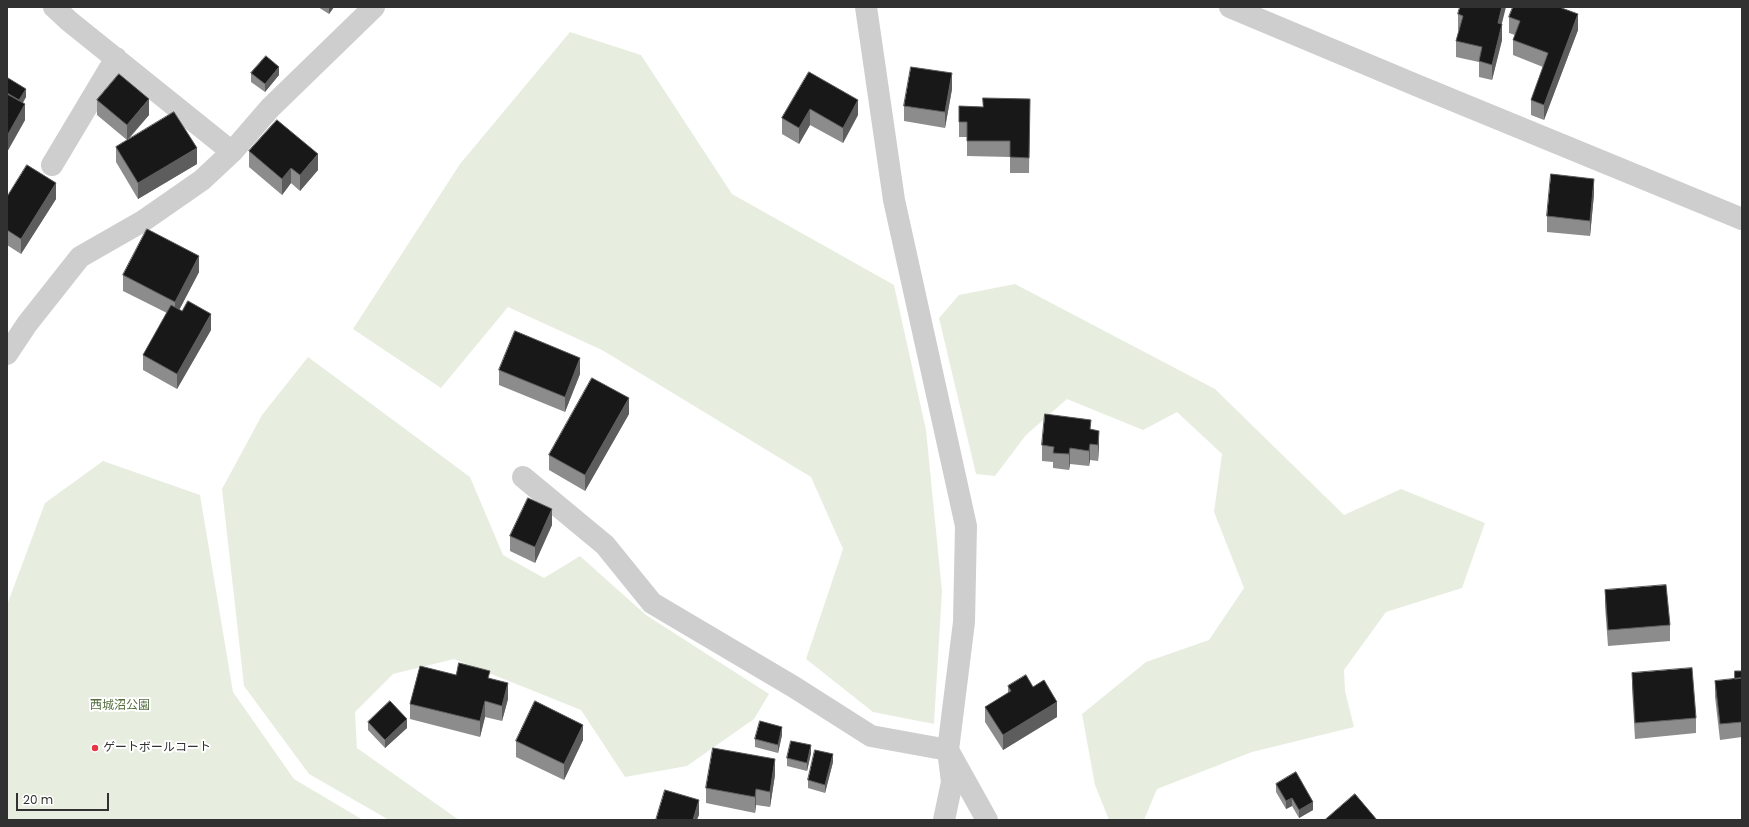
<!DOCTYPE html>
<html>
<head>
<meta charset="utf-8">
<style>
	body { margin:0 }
	#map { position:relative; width:1749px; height:827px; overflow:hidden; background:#fff; font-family:Poppins,sans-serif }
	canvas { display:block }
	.frame { position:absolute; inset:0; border:8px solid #313131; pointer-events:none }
	.scale { position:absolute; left:16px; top:793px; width:93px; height:18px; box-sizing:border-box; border:2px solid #313131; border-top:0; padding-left:5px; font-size:12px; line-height:14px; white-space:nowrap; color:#313131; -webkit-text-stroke:3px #fff; paint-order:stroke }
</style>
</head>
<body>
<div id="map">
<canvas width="1749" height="827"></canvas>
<div class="frame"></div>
<div class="scale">20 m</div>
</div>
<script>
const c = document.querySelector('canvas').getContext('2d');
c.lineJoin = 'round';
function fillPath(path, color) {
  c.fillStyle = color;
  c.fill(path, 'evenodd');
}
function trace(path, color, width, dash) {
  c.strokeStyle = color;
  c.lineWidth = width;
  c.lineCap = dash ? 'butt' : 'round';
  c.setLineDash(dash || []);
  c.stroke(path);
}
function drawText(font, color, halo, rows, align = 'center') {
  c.font = font + ' Poppins,"Noto Sans JP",sans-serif';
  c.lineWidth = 4;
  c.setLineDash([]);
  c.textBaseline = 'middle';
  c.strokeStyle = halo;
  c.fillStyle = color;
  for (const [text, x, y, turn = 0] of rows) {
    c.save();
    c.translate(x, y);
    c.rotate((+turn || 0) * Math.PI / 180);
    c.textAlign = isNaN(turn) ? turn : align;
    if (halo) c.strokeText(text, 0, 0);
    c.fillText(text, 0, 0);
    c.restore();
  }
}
fillPath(new Path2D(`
	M570 32 641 55 732 194 894 285 926 430 942 591 934 724 873 712 806 659 843 549 811 477 602 350 508 307 441 388 353 329 460 164Z
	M1015 284 1215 389 1344 515 1401 489 1485 523 1462 588 1386 612 1344 670 1345 691 1354 727 1252 752 1157 789 1144 820H1109L1095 785 1082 714 1146 662 1209 640 1244 588 1214 512 1222 454 1177 412 1143 430 1067 399 1026 435 995 476 976 474 939 318 959 295Z
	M308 357 470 477 503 555 544 578 580 556 646 615 769 694 754 719 687 766 625 777 581 710 454 659 393 674 355 712 357 748 459 820H389L309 774 244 686 222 489 262 415Z
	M103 461 200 495 233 692 294 779 363 820H7V605L45 503Z`), '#e7eee0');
trace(new Path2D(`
	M54 7 69 21 232 152
	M866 7 894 200 966 526 964 622 948 750 952 782 944 820
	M1230 7 1416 85 1742 219
	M52 165 116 58
	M7 354 27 324 80 257 143 221 202 180 232 152 270 108 374 7
	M523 477 605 545 652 603 794 687 871 736 948 750 987 820`), '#cecece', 22);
fillPath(new Path2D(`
	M318 7H334L329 14Z
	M1458 14 1502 24V40L1492 80 1479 77V62L1456 57V41L1459 30H1458Z
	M1509 17 1578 30 1544 120 1531 115V100L1543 67 1513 55V40L1515 35 1509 33Z
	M809 72 858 115 843 143 810 125 799 144 782 134V118Z
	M251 73 279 75 265 92 251 82Z
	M7 80 26 97 23 103 25 120 7 152Z
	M952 89 945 128 904 121V106Z
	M1030 99 1029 173H1010V157L967 156V137H959V106L983 107Z
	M97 100 149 115 128 140 197 164 138 199 116 162V147L127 140 97 115Z
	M249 151 318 170 300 191 291 183 282 195 249 167Z
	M1594 194 1590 236 1547 232V216Z
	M7 197 56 199 21 254 7 245Z
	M199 272 179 310 211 330 177 389 143 370V355L167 313 123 291V275Z
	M499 370 580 374 565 412 499 385Z
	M629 414 585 491 549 470V455Z
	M1091 430 1099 446 1098 461 1090 460 1089 466 1070 464 1069 470 1053 468V462L1042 461V445Z
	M552 525 535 563 510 551V536Z
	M1605 590 1670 625V641L1608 646 1605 606Z
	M1735 671H1742V737L1720 740 1715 697V681L1735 679Z
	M1632 673 1696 718V733L1635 739 1632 688Z
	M456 675 490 678 508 699 502 721 485 717 480 737 410 719V704Z
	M1008 686 1033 687 1057 717 1003 750 985 722V707L1008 693Z
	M368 722 407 728 385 748 368 730Z
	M782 735 778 753 755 747V739Z
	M583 740 564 780 516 757V741Z
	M811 753 807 771 787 766V758Z
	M833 762 825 793 808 788V780Z
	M775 775 770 807 756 805 755 813 706 803V788Z
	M1276 784 1313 810 1299 818 1292 806 1286 809 1276 792Z`), '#8c8c8c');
fillPath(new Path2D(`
	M329 7H334L329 14Z
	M1502 7H1506L1498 39V23Z
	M1578 14V30L1544 120V105Z
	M1502 24V40L1492 80V65Z
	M279 67V75L265 92V84Z
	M952 73V89L945 128V112Z
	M26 89V97L19 108V100Z
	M149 99V115L127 140V125Z
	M858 100V115L843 143V128Z
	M25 104V120L7 152V136Z
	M810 109V125L799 144V128Z
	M197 148V164L138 199V183Z
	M318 154V170L300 191V175Z
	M291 168V183L282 195V179Z
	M1594 179V194L1590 236V221Z
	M56 183V199L21 254V239Z
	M199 256V272L175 318V302Z
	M211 314V330L177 389V374Z
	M580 358V374L565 412V397Z
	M629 398V414L585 491V475Z
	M1099 431V446L1098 461V445Z
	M1090 444V460L1089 466V451Z
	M1070 448V464L1069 470V454Z
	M552 509V525L535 563V547Z
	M508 683V699L502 721V706Z
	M485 701V717L480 737V721Z
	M1057 702V717L1003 750V735Z
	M407 719V728L385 748V740Z
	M583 725V740L564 780V764Z
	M782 727V735L778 753V745Z
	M811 745V753L807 771V763Z
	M833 754V762L825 793V785Z
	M775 759V775L770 807V792Z
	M756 789V805L755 813V797Z
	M1292 798V806L1286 809V801Z
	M699 800V815L697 820H693Z
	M1313 802V810L1299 818V810Z`), '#5d5d5d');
const building = new Path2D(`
	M1460 7H1502L1498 23 1502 24 1492 65 1479 61 1482 47 1456 41 1463 16 1458 14Z
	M1513 7H1559L1578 14 1544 105 1531 100 1548 53 1513 40 1520 21 1509 17Z
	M266 56 279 67 265 84 251 73Z
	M911 67 952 73 945 112 904 106Z
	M809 72 858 100 843 128 810 109 799 128 782 118Z
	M119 74 149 99 127 125 97 100Z
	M8 78 26 89 19 100 7 93V80Z
	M7 94 25 104 7 136Z
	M983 98 1030 99 1029 158 1010 157V141H967V122H959V106L983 107Z
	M174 112 197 148 138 183 116 147Z
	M277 120 318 154 300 175 291 168 282 179 249 151Z
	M27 165 56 183 21 239 7 230V197Z
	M1551 174 1594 179 1590 221 1547 216Z
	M147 229 199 256 175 302 123 275Z
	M188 301 211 314 177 374 143 355 171 305 182 311Z
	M515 331 580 358 565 397 499 370Z
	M592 378 629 398 585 475 549 455Z
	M1045 414 1091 420 1090 429 1099 431 1098 445 1090 444 1089 451 1070 448 1069 454 1053 453 1054 447 1042 445Z
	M528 498 552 509 535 547 510 536Z
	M1666 585 1670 625 1608 630 1605 590Z
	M459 663 490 671 488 678 508 683 502 706 485 701 480 721 410 704 420 666 456 675Z
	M1692 668 1696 718 1635 723 1632 673Z
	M1735 671H1742V678L1735 679Z
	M1026 675 1033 687 1044 680 1057 702 1003 735 985 707 1011 691 1008 686Z
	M1742 678V722L1720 724 1715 681Z
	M390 701 407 719 385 740 368 722Z
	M535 701 583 725 564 764 516 741Z
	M760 721 782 727 778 745 755 739Z
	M791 741 811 745 807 763 787 758Z
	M713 748 775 759 770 792 756 789 755 797 706 788Z
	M815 750 833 754 825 785 808 780Z
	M1296 772 1313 802 1299 810 1292 798 1286 801 1276 784Z
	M665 790 699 800 693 820H656Z
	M1355 794 1377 820H1325Z`);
fillPath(building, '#181818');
trace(building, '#5d5d5d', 1);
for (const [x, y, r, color] of [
	[95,748,4,"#e53744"]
]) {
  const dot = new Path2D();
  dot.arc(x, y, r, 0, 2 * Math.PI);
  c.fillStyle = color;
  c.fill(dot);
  trace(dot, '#fff', 1.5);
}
drawText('12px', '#546e3e', '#fff', [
	["西城沼公園",120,706]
]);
drawText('12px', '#313131', '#fff', [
	["ゲートボールコート",103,748]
], 'left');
</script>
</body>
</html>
